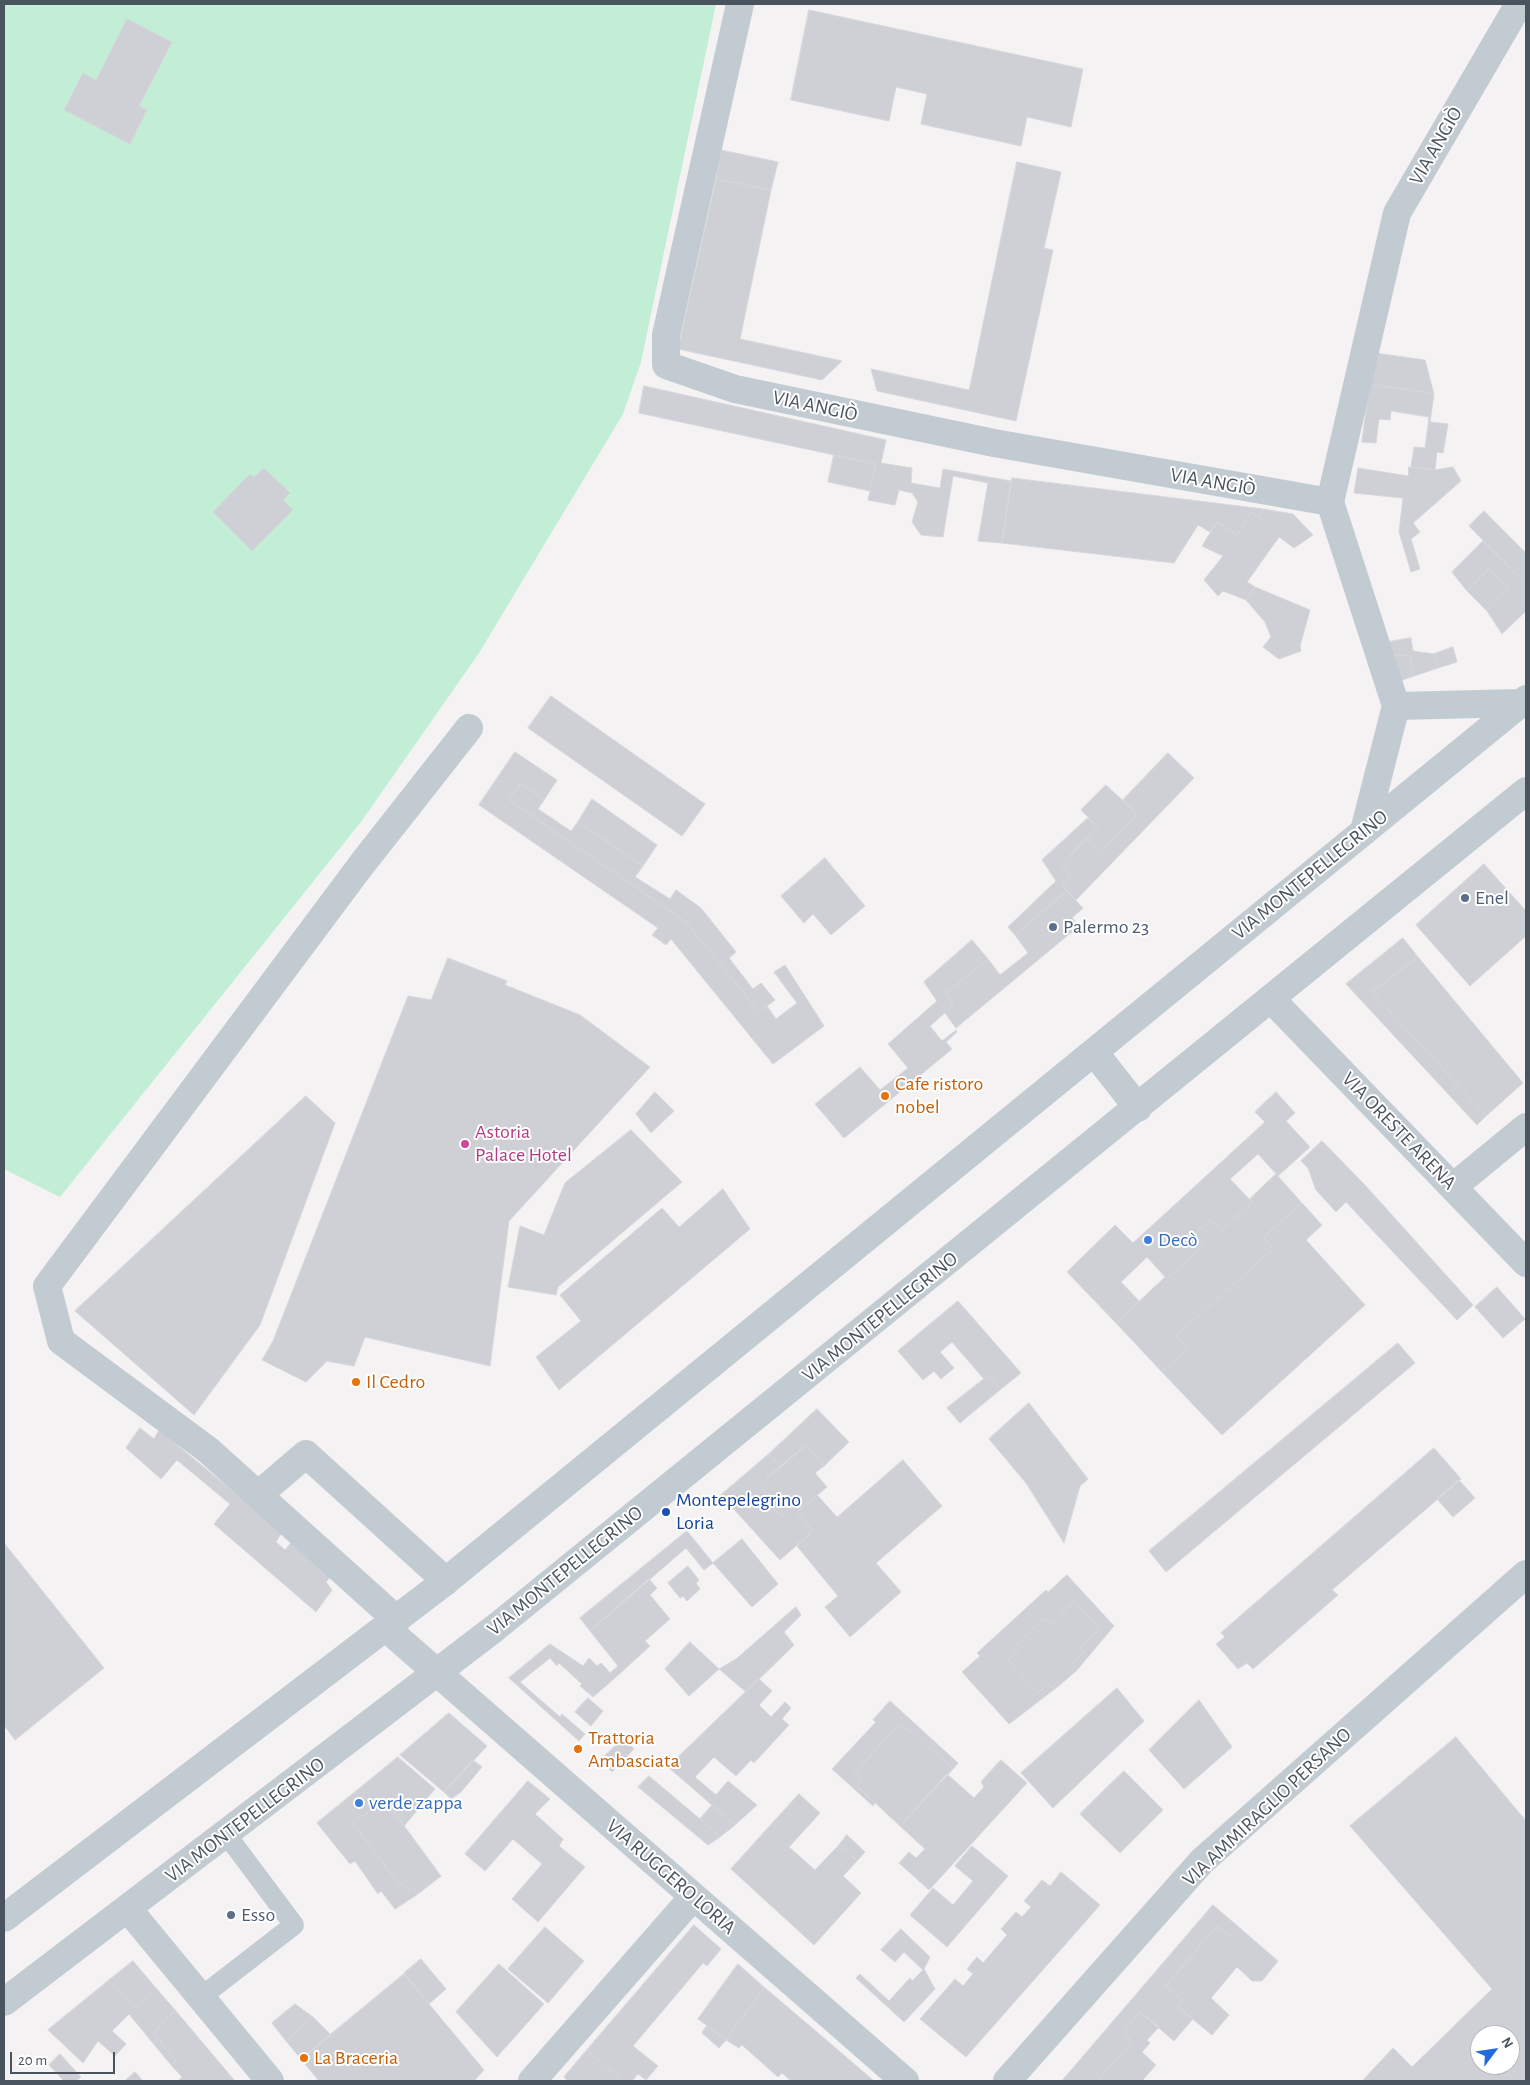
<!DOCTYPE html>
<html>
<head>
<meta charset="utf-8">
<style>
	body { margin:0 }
	#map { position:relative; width:1530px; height:2085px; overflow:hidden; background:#f4f2f2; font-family:"Alegreya Sans",sans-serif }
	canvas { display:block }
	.frame { position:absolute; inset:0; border:5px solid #4a545e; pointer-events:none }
	.north { position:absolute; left:1470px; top:2025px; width:50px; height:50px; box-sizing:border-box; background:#fff; border:1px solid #b7bbbf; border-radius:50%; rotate:59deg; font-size:14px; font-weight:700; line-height:20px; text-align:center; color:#4a545e }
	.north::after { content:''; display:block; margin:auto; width:18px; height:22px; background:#236bdc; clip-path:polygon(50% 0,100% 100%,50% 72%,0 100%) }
	.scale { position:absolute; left:10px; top:2052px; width:105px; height:22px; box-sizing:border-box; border:2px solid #4a545e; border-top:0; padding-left:6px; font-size:15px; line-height:18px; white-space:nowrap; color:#4a545e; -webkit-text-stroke:4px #fff; paint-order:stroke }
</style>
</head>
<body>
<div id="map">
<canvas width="1530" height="2085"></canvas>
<div class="frame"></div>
<div class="north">N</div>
<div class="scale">20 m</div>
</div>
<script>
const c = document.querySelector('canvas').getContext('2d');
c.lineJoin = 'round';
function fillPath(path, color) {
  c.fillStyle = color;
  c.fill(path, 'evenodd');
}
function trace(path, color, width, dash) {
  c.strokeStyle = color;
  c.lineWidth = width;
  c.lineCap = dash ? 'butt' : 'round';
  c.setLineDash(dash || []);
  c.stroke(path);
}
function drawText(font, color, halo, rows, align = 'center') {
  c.font = font + ' "Alegreya Sans",sans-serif';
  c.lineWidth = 4;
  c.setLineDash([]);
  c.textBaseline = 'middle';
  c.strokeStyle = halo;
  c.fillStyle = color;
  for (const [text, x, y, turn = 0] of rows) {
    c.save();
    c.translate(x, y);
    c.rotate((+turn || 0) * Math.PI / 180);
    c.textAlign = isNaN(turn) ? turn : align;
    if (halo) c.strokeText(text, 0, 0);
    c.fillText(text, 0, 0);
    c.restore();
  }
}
fillPath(new Path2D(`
	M4 4H716L641 362 623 414 479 653 361 822 60 1197 4 1169Z`), '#c3eed6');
const building = new Path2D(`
	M809 10 1083 69 1071 127 1027 117 1021 146 921 124 927 94 896 87 889 121 791 100Z
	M127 19 172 42 139 106 147 110 130 144 64 110 83 73 96 80Z
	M721 150 778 162 771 190 716 179Z
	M1017 162 1061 172 1044 248 1053 250 1016 421 877 391 871 369 969 390Z
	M716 179 771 190 740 339 842 361 822 380 678 349Z
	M1375 353 1425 360 1434 394 1370 384Z
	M1370 384 1434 394 1430 422 1448 424 1443 453 1437 452 1435 470 1411 467 1414 447 1425 448 1429 417 1391 411 1390 420 1379 419 1376 443 1362 442Z
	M644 386 886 440 881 463 912 468 911 483 940 488 943 469 1011 481 1002 543 978 541 988 483 953 476 943 537 921 535 912 522 918 502 912 493 899 490 895 505 868 500 876 464 639 413Z
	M834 455 876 464 870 491 828 482Z
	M1409 467 1435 470 1453 467 1461 481 1413 523 1420 532 1411 539 1420 569 1411 572 1399 532 1403 498 1354 493 1358 468 1408 476Z
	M264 468 290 493 283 500 293 510 252 551 213 512 250 474 254 477Z
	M1012 478 1150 495 1263 509 1258 517 1252 512 1237 535 1217 522 1210 532 1198 525 1174 563 1002 543Z
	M1263 509 1293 514 1313 535 1294 548 1279 537 1247 582 1255 587 1246 600 1223 591 1218 596 1204 580 1223 556 1202 546 1217 522 1237 535 1252 512 1258 517Z
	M1484 511 1526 553V584L1469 526Z
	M1483 541 1526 584V611L1502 634 1487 611 1509 588 1489 569 1467 591 1452 572Z
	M1489 569 1509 588 1487 611 1467 591Z
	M1255 587 1310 610 1300 646 1301 651 1279 659 1263 647 1271 637 1265 622 1246 600Z
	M1411 638 1413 651 1434 654 1438 668 1414 676 1410 656 1387 654 1383 643Z
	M1453 647 1457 662 1438 668 1434 654Z
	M1387 654 1410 656 1414 676 1397 682Z
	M551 696 705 804 682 836 528 728Z
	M515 752 557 780 544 800 521 783 509 800 686 922 759 1012 767 1006 776 1019 797 1003 774 972 785 965 824 1026 773 1064 671 939 666 945 652 935 658 928 479 805Z
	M1168 753 1194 778 1076 900 1062 885 1071 877 1062 864 1086 839 1100 853 1113 840 1137 814 1123 800Z
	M521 783 544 800 538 809 571 831 578 822 643 866 635 877 670 899 676 890 701 908 736 952 729 958 753 989 761 983 775 1000 759 1012 686 922 509 800Z
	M1106 785 1137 814 1100 853 1086 839 1098 827 1081 810Z
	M592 799 657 845 643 866 578 822Z
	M1088 818 1098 827 1062 864 1071 877 1062 885 1067 891 1015 935 1008 927 1056 881 1042 860Z
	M825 858 865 906 831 935 813 914 804 923 781 896Z
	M1484 864 1526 911V936L1470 986 1416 925Z
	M1067 891 1083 908 1072 918 1079 926 956 1028 945 1013 954 1005 945 994 988 959 1000 975 1028 953 1015 935Z
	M1403 938 1418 957 1372 992 1486 1116 1477 1125 1346 984Z
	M972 940 988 959 945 994 954 1005 930 1026 942 1041 956 1030 957 1032 946 1042 952 1049 844 1138 815 1104 860 1067 880 1090 908 1068 888 1044 937 1001 924 982Z
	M1418 957 1523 1083 1486 1116 1372 992Z
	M448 958 507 981 505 985 580 1015 650 1067 509 1221 490 1366 365 1337 354 1366 327 1361 306 1382 262 1360 273 1341 408 996 431 1000Z
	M655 1092 674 1111 651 1133 636 1114Z
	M1276 1092 1295 1113 1286 1121 1310 1147 1278 1176 1258 1154 1230 1179 1252 1202 1221 1230 1211 1219 1193 1236 1203 1246 1167 1279 1147 1257 1121 1282 1139 1301 1116 1323 1067 1272 1115 1225 1133 1243 1265 1122 1255 1112Z
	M306 1096 335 1123 260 1325 194 1415 75 1311Z
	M631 1130 682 1182 558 1287 556 1295 508 1287 520 1226 544 1235 565 1183Z
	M1322 1141 1364 1184 1473 1305 1457 1320 1346 1202 1336 1212 1316 1190 1308 1168 1301 1161Z
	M1276 1174 1302 1203 1264 1237 1273 1249 1176 1336 1188 1349 1162 1372 1116 1323 1165 1277 1167 1279 1203 1246 1193 1236 1211 1219 1221 1230 1252 1202 1250 1199Z
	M723 1189 750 1229 559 1390 536 1357 581 1321 560 1295 662 1208 679 1227Z
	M1302 1203 1322 1225 1306 1240 1365 1305 1222 1435 1162 1372 1188 1349 1176 1336 1273 1249 1264 1237Z
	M1497 1287 1525 1319 1503 1338 1475 1307Z
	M958 1301 1021 1373 1001 1389 989 1375 984 1379 952 1342 940 1352 954 1368 941 1379 934 1371 923 1380 898 1351Z
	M1398 1343 1415 1363 1166 1572 1149 1551Z
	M989 1375 1001 1389 960 1423 947 1408Z
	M1029 1403 1088 1479 1080 1486 1064 1543 1026 1483 989 1439Z
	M817 1409 849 1442 824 1466 806 1445 781 1467 769 1454Z
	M140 1428 154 1439 159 1430 282 1532 276 1542 285 1550 293 1540 332 1575 326 1582 332 1590 316 1612 214 1524 230 1504 177 1460 161 1479 126 1448Z
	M806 1445 824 1466 815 1473 827 1487 799 1510 795 1505 781 1517 764 1497 767 1494 762 1488 769 1481 767 1478Z
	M1434 1448 1461 1479 1332 1590 1338 1595 1253 1669 1247 1663 1238 1669 1216 1644 1225 1637 1221 1633Z
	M769 1454 781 1467 767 1478 769 1481 762 1488 767 1494 764 1497 781 1517 795 1505 799 1510 797 1512 813 1531 780 1560 721 1495Z
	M903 1460 942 1506 876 1563 901 1592 850 1637 825 1607 838 1596 797 1546 813 1531 797 1512 817 1495 837 1517Z
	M1459 1480 1475 1498 1453 1517 1437 1499Z
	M687 1531 713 1563 704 1570 686 1548 590 1631 580 1618Z
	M742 1539 778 1584 752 1607 713 1563Z
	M4 1543 104 1668 15 1740 4 1725Z
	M688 1566 699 1580 696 1583 700 1589 687 1601 683 1596 680 1598 668 1583Z
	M1067 1575 1114 1626 1077 1670 1071 1664 1084 1652 1080 1648 1100 1629 1075 1602 1051 1623 1045 1618 1014 1647 1018 1651 1008 1660 1038 1693 1048 1684 1052 1688 1057 1682 1060 1685 1009 1724 962 1672 980 1656 977 1653 1046 1590 1048 1592Z
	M649 1579 657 1588 650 1595 670 1619 645 1641 650 1646 615 1678 610 1673 618 1666 590 1631Z
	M1075 1602 1100 1629 1080 1648 1084 1652 1071 1664 1077 1670 1060 1685 1057 1682 1052 1688 1048 1684 1038 1693 1008 1660 1018 1651 1014 1647 1045 1618 1051 1623Z
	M796 1607 801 1615 784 1632 794 1645 746 1692 719 1669 736 1659Z
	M690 1642 719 1669 689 1696 665 1669Z
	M550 1644 583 1666 589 1658 597 1666 601 1663 615 1678 593 1697 580 1686 582 1684 559 1663 557 1666 550 1658 520 1682 560 1717 562 1714 585 1734 579 1741 509 1678Z
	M759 1679 772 1691 759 1705 771 1717 785 1702 791 1708 782 1719 789 1725 754 1763 751 1760 736 1776 714 1757 695 1777 716 1795 728 1781 757 1805 735 1825 668 1767Z
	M1117 1688 1144 1721 1053 1808 1021 1773Z
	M588 1698 603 1711 591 1726 575 1712Z
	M1199 1700 1232 1747 1184 1789 1149 1750Z
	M890 1701 958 1763 953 1769 910 1730 909 1732 899 1724 855 1773 862 1779 857 1786 875 1803 873 1806 832 1769 876 1722 873 1720Z
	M449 1713 487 1746 444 1792 400 1755Z
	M899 1724 909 1732 910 1730 953 1769 900 1826 857 1786 862 1779 855 1773Z
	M621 1736 634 1749 612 1772 600 1760 617 1744 616 1742Z
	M1456 1737 1526 1821V2081H1362L1393 2048 1412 2067 1492 1989 1350 1826ZM1480 2035H1510V2065H1480Z
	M398 1757 435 1789 404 1826 385 1800 353 1823 399 1884 401 1883 408 1890 412 1887 418 1894 395 1909 381 1891 378 1894 355 1861 350 1864 317 1823Z
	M473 1760 482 1767 461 1792 451 1799 444 1792Z
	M1001 1760 1027 1783 929 1890 899 1863 909 1852 916 1858 925 1849 900 1826 947 1774 974 1798 984 1787 981 1782Z
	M1124 1771 1163 1810 1120 1853 1080 1814Z
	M649 1776 700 1819 720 1837 708 1845 638 1787Z
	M528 1781 550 1799 535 1814 563 1839 559 1846 585 1867 538 1922 512 1899 542 1864 513 1839 485 1871 465 1854Z
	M799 1794 820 1813 789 1847 815 1870 839 1845 857 1861 843 1876 861 1893 814 1945 731 1869Z
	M385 1800 441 1876 418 1894 412 1887 408 1890 401 1883 399 1884 353 1823Z
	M712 1805 735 1825 720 1837 700 1819Z
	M847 1835 865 1852 857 1861 839 1845Z
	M972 1846 1008 1876 947 1947 910 1915 933 1888 953 1905 973 1881 955 1866Z
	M1061 1872 1100 1905 966 2057 920 2019 955 1979 963 1986 973 1974 967 1969 977 1957 983 1963 1007 1935 1001 1929 1016 1912 1022 1917 1031 1907 1024 1901 1042 1880 1050 1886Z
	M1213 1905 1241 1929 1232 1938 1217 1926 1166 1986 1183 2001 1178 2007 1193 2019 1174 2041 1140 2012 1125 2030 1131 2043 1097 2081H1062Z
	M694 1925 721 1949 707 1966 703 1963 633 2046 658 2066 646 2080 638 2074 632 2081H622L587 2050Z
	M1217 1926 1232 1938 1241 1929 1278 1961 1262 1981H1252L1237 1967 1211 1998 1229 2015 1212 2035 1178 2007 1183 2001 1166 1986Z
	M545 1927 584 1961 548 2003 508 1969Z
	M901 1929 930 1957 924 1969 935 1989 904 2022 856 1978 860 1974 889 2001 910 1978 912 1981 923 1970 904 1952 895 1962 881 1950Z
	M421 1959 446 1989 429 2004 404 1973Z
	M133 1961 155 1987 135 2008 108 1981Z
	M499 1964 544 2004 497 2057 456 2012Z
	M738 1964 765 1988 726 2040 698 2019Z
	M404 1974 484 2070 474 2081H319L301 2059Z
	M108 1981 135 2008 155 1987 175 2010 154 2033 176 2061 171 2065 129 2014 112 2031 126 2044 115 2056 98 2041 83 2063 48 2030Z
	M765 1988 817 2032 874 2081H791L782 2073 778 2077 742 2045 739 2048 726 2040Z
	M295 2004 313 2017 286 2041 272 2023Z
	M175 2010 235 2081H178L182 2077 171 2065 176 2061 154 2033Z
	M1140 2012 1159 2027 1147 2040 1150 2043 1142 2052 1156 2065 1142 2081H1097L1131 2043 1125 2030Z
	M313 2017 331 2035 301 2059 286 2041Z
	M707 2026 726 2040 719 2048 702 2033Z
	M587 2050 622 2081H568L564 2077Z
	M60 2054 81 2077 76 2081H64L49 2065Z
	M135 2072 143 2081H125Z`);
fillPath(building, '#cfd0d5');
trace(building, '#d6d7dc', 1);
trace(new Path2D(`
	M201 1997 294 1925 226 1834`), '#c3cbd2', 20);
trace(new Path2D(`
	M740 4 666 335V365L735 389 994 443 1330 502 1396 706
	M1330 502 1397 213 1519 4
	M1396 706 1521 703
	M1364 831 1396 706
	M1271 999 1526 1263
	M1453 1187 1526 1127
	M258 1495 306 1454 446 1581
	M397 1620 208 1450 61 1341 47 1286 362 864 469 728
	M386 1628 905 2081
	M128 1909 270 2081
	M532 2081 693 1897
	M1007 2081 1202 1861 1526 1574`), '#c3cbd2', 28);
trace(new Path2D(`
	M1094 1052 1138 1108
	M4 1918 446 1581 1526 699
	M4 2002 495 1628 1526 791`), '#c3cbd2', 28);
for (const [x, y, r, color] of [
	[1465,898,5,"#5c6f8a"],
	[1053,927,5,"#5c6f8a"],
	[885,1096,5,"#e8710a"],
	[465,1144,5,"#d1479c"],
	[1148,1240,5,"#3f7fe0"],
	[356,1382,5,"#e8710a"],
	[666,1512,5,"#1a4fb4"],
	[578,1749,5,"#e8710a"],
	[359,1803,5,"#3f7fe0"],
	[231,1915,5,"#5c6f8a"],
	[304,2058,5,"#e8710a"]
]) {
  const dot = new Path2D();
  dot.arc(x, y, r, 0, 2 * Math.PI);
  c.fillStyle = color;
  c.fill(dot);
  trace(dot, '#fff', 2);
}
drawText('20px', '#4a545e', '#fff', [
	["VIA ANGIÒ",1436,146,-60],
	["VIA ANGIÒ",815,406,12],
	["VIA ANGIÒ",1213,482,10],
	["VIA MONTEPELLEGRINO",1310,875,-39],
	["VIA ORESTE ARENA",1399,1131,46],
	["VIA MONTEPELLEGRINO",880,1317,-39],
	["VIA MONTEPELLEGRINO",565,1571,-39],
	["VIA AMMIRAGLIO PERSANO",1267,1807,-43],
	["VIA MONTEPELLEGRINO",245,1820,-37],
	["VIA RUGGERO LORIA",671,1877,41]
]);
drawText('20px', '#4e5e75', '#fff', [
	["Enel",1475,898],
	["Palermo 23",1063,927],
	["Esso",241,1915]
], 'left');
drawText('20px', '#c56008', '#fff', [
	["Cafe ristoro",895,1084],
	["nobel",895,1107],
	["Il Cedro",366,1382],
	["Trattoria",588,1738],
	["Ambasciata",588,1761],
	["La Braceria",314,2058]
], 'left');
drawText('20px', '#b23c85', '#fff', [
	["Astoria",475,1132],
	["Palace Hotel",475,1155]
], 'left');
drawText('20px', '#366cbe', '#fff', [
	["Decò",1158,1240],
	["verde zappa",369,1803]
], 'left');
drawText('20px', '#164399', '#fff', [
	["Montepelegrino",676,1500],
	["Loria",676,1523]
], 'left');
</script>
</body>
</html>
